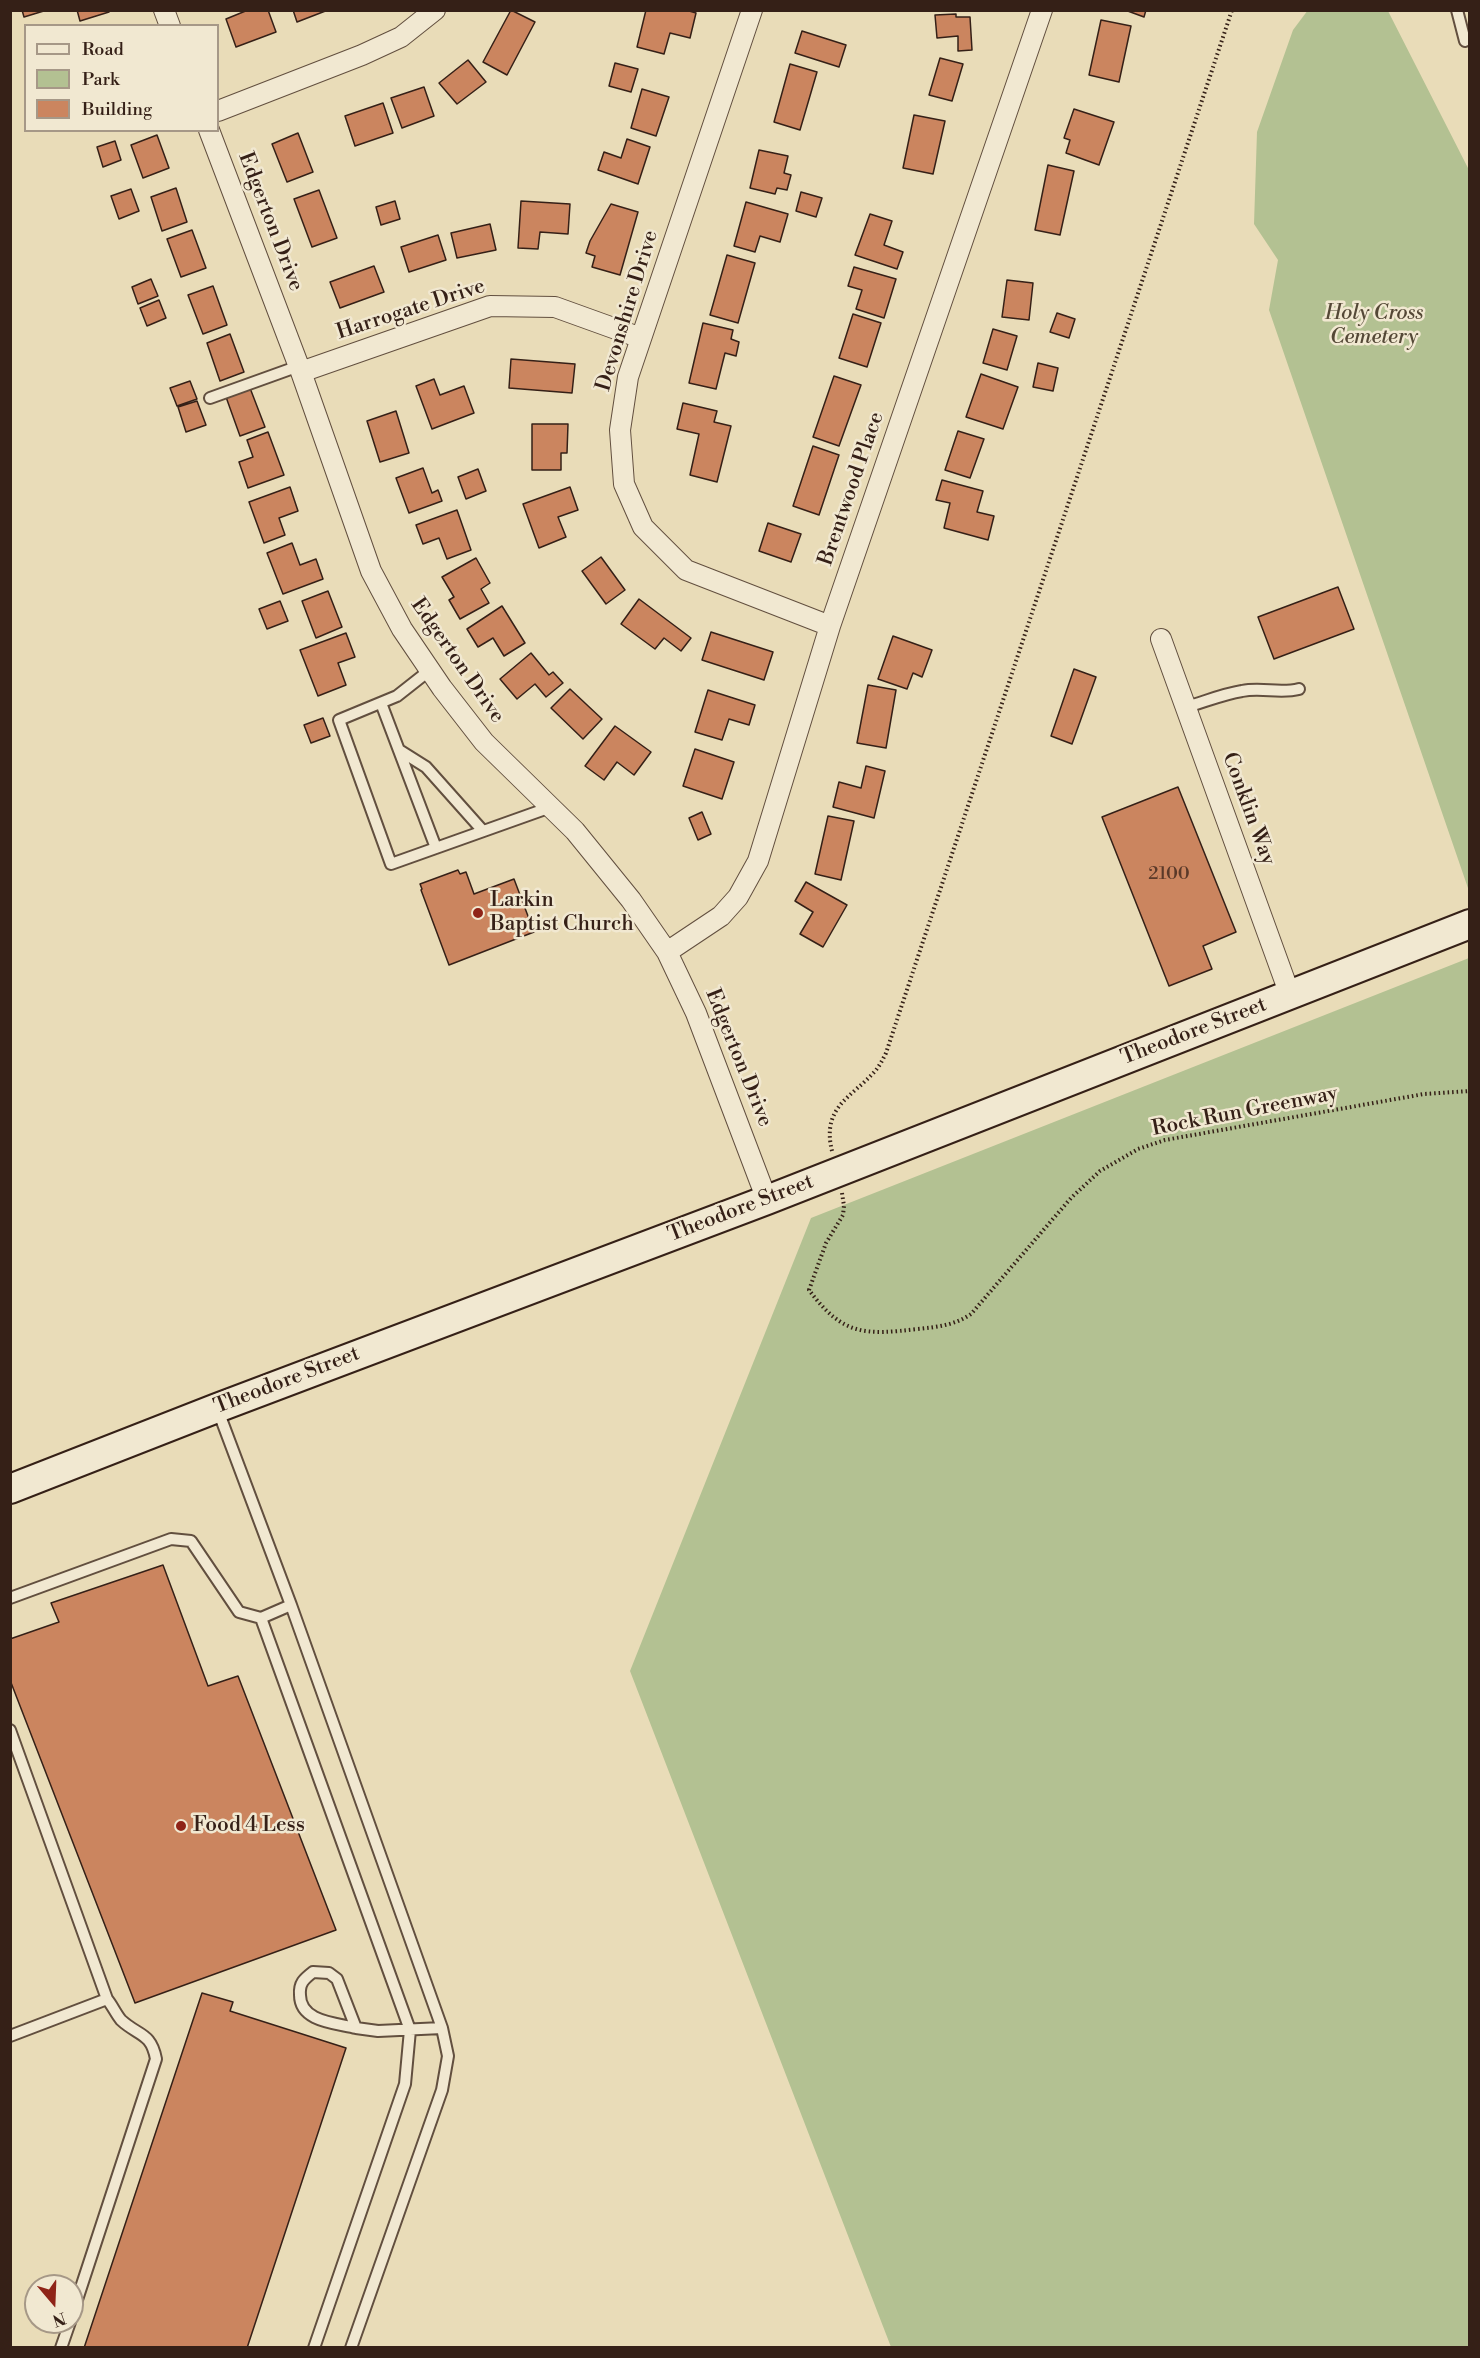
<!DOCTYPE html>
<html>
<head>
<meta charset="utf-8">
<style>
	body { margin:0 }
	#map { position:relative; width:1480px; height:2358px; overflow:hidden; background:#e9dcb8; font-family:"Libre Bodoni",serif }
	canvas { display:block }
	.frame { position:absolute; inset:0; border:12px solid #352017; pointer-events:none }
	.legend { position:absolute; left:24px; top:24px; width:195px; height:108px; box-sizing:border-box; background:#f1e8d1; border:2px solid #a69887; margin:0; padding:8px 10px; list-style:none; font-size:18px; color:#352017 }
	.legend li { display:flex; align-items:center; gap:12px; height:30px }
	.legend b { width:30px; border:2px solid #a69887 }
	.north { position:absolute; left:24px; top:2274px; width:60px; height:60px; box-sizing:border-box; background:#f1e8d1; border:2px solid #a69887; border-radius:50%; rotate:161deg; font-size:16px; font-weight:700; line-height:24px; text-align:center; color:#352017 }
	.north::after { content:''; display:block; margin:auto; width:21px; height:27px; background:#8f2418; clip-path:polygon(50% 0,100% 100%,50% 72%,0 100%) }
</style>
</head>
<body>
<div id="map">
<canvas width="1480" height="2358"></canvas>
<div class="frame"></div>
<ul class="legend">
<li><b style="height:8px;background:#f1e8d1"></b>Road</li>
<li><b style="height:16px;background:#b3c192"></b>Park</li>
<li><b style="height:16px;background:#cb855f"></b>Building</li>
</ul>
<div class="north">N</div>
</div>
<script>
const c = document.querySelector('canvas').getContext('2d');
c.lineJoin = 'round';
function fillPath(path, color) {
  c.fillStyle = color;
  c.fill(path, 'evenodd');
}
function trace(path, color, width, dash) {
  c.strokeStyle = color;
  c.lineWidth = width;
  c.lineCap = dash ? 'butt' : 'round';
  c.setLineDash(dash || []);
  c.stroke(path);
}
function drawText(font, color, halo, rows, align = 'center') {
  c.font = font + ' "Libre Bodoni",serif';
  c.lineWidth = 5;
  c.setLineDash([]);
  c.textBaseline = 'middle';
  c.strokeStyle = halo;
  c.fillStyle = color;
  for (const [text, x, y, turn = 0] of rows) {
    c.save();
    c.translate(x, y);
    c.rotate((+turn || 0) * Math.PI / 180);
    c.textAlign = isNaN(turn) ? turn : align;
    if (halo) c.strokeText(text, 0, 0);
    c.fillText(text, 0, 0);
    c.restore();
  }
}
fillPath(new Path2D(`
	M1308 10 1388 11 1469 170V891L1269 310 1278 260 1254 224 1257 132 1293 30Z
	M1469 958V2347H891L630 1671 811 1218Z`), '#b3c192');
const building = new Path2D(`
	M22 10H47L24 17Z
	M77 10H108L109 12 80 21Z
	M248 10H268L276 32 236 47 226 19Z
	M293 10H328L297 22Z
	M511 10 535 22 507 75 483 62Z
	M646 10H686L696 13 690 38 670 33 664 54 637 47Z
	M1125 10H1146L1144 17Z
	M956 14V17H970L972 50 958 51V36L937 38 935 15Z
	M1101 20 1131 26 1119 82 1089 75Z
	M802 31 846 45 839 67 795 53Z
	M940 58 963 64 952 101 929 95Z
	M468 60 486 82 457 104 439 83Z
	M615 63 638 69 631 92 609 86Z
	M790 64 817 72 800 130 774 122Z
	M424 87 434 116 402 128 391 98Z
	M642 89 669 97 656 136 631 128Z
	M383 103 393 133 355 146 345 116Z
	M1074 109 1114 122 1099 165 1066 153 1070 140 1064 138Z
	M914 115 945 121 933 174 903 168Z
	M298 133 313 172 287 182 272 144Z
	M157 135 169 168 143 178 131 145Z
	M627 139 650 147 638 184 598 170 604 152 621 158Z
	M115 141 121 160 103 167 97 147Z
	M759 150 788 156 784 173 791 175 787 190 777 188 775 194 750 188Z
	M1048 165 1074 171 1060 235 1035 230Z
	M176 188 187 222 162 231 151 197Z
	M131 189 139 211 119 219 111 196Z
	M319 190 337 238 312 247 294 199Z
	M801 192 822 198 816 217 796 211Z
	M395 201 400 219 381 225 376 207Z
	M521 201 570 204 568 234 540 232 538 249 518 248Z
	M746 202 788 214 780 242 760 236 755 252 734 246Z
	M611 204 638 212 620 275 592 267 595 256 586 253 590 241Z
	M870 214 892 221 884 245 903 252 897 269 855 255Z
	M490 224 496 250 457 258 451 233Z
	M192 230 206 268 181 277 167 239Z
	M438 235 446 260 409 272 401 247Z
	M727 255 755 263 738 323 710 315Z
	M374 266 384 292 340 308 330 282Z
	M854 267 896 279 884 318 856 309 862 290 848 286Z
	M151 279 158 296 138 304 132 287Z
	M1007 280 1033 283 1029 320 1002 317Z
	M213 286 227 325 203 334 188 295Z
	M159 300 166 318 147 326 140 308Z
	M1057 313 1075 319 1069 338 1050 332Z
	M853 314 881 323 867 367 839 358Z
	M703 323 733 330 731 339 739 342 736 356 725 353 716 389 689 383Z
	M993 329 1017 336 1007 370 983 363Z
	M230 334 244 372 220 381 207 343Z
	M511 359 575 364 572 393 509 388Z
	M1038 363 1058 368 1053 391 1033 387Z
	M981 374 1018 387 1003 429 966 417Z
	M834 376 861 385 839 446 813 437Z
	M434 379 440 395 464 386 474 413 432 429 416 386Z
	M190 381 197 399 177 406 170 388Z
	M250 388 265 427 240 436 226 397Z
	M197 401 206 425 186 432 178 407Z
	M683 403 717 411 714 422 731 426 717 482 690 475 699 434 677 429Z
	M396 411 409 453 380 462 367 421Z
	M532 424H568L567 453H561V470H532Z
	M958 431 984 439 970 478 945 470Z
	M268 432 284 475 248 488 239 462 253 457 247 440Z
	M813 446 839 455 819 515 793 506Z
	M423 468 432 493 438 490 442 501 409 513 396 478Z
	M478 469 486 491 466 499 458 477Z
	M942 480 983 491 977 512 994 516 988 540 944 528 950 503 936 500Z
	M290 487 298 511 279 518 285 535 264 543 249 502Z
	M570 487 578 510 558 517 566 537 539 548 523 504Z
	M457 510 471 550 447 559 439 538 423 544 416 525Z
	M768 523 801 534 791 562 759 551Z
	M292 543 300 565 316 559 323 579 283 594 267 553Z
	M601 557 625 590 606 604 582 571Z
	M476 558 490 583 481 589 489 603 460 619 449 600 454 597 442 577Z
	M1338 587 1354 629 1274 659 1258 617Z
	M328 591 342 627 316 638 302 601Z
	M639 599 691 638 681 651 664 638 655 649 621 624Z
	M280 601 288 621 267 629 259 609Z
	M502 606 525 643 504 656 493 638 478 647 467 629Z
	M711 632 773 652 764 680 702 660Z
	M346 633 355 657 338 663 346 685 318 696 300 650Z
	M893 636 932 650 922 677 913 673 907 689 878 679Z
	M531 653 549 675 553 672 563 683 546 697 535 684 517 699 500 679Z
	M1074 669 1096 677 1072 744 1051 736Z
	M868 685 896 690 886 748 857 743Z
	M570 689 602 719 583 739 551 708Z
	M708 690 755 705 749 725 729 719 722 740 695 732Z
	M323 718 330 736 311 743 304 725Z
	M615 726 651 752 634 775 617 762 604 780 585 766Z
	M695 749 734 762 722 799 683 786Z
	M866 766 885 771 874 818 833 807 839 782 861 788Z
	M1178 787 1236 932 1203 946 1212 969 1169 986 1102 817Z
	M702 812 711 834 698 840 689 818Z
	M828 816 854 821 841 880 815 874Z
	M458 870 460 874 466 872 474 894 514 879 534 932 449 965 421 890 422 889 420 884Z
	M806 882 847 905 823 947 800 934 813 912 795 901Z
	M163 1565 208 1686 238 1676 336 1930 135 2003 10 1680V1639L59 1622 51 1603Z
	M202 1993 233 2002 230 2011 346 2048 247 2348H84Z`);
fillPath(building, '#cb855f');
trace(building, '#352017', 1.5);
const lane = new Path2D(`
	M1457 10 1465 41
	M210 398 299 366
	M430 670 397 696 339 720 391 864 551 807
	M381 703 436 848
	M1186 707C1204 702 1223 694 1242 691 1262 687 1280 694 1299 689
	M399 750 426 767 483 831
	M10 1598 171 1539 191 1541 239 1612 261 1618 291 1605 217 1408
	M291 1605 442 2028 448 2056 442 2090 351 2348
	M261 1618 410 2030 405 2084 314 2348
	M10 1730 107 1999C112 2005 116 2014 121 2020 138 2036 151 2032 156 2059L72 2315
	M356 2028C336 2023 300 2022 300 1995 299 1983 304 1979 313 1972L329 1973 337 1979 356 2028 378 2031 442 2028
	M10 2036 107 1999
	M61 2348 70 2322`);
const street = new Path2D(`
	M164 10 170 26
	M752 10 628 377 620 430 624 484 643 527 686 570 830 626
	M218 111 362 55 401 37 435 10
	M209 130 301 372 371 571 402 629 442 688 484 742 575 831 631 900 667 952 696 1013 767 1200
	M301 372 490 306 555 307 641 338
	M1161 639 1290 995
	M667 952 721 916 738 897 758 861 830 626 1042 10`);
const secondary = new Path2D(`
	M10 1489 217 1408 767 1200 1470 924`);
trace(lane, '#624f3f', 14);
trace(street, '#624f3f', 22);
trace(secondary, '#352017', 32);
trace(new Path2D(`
	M832 1151C821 1106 853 1097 876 1070 880 1065 883 1059 886 1053L1232 10
	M842 1193 844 1206 843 1215 826 1243 809 1290C843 1336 865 1335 918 1329 938 1327 955 1325 971 1314L1071 1198 1100 1171 1138 1149 1165 1140 1424 1094 1470 1091`), '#352017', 4, [1.5, 3]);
trace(lane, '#f1e8d1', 10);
trace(street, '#f1e8d1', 20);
trace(secondary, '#f1e8d1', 28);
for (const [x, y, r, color] of [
	[478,913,6,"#8f2418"],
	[181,1826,6,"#8f2418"]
]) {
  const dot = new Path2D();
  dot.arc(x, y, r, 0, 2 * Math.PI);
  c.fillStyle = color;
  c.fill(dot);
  trace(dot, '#f1e8d1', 2);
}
drawText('18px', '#5a3929', null, [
	["2100",1169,875]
]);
drawText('21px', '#352017', '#f1e8d1', [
	["Edgerton Drive",270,222,69],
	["Harrogate Drive",411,310,-18],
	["Devonshire Drive",628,311,-73],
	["Brentwood Place",852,489,-71],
	["Edgerton Drive",457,661,55],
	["Conklin Way",1248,809,70],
	["Theodore Street",1194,1032,-21],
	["Edgerton Drive",738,1058,68],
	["Rock Run Greenway",1245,1112,-11],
	["Theodore Street",741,1209,-21],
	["Theodore Street",287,1381,-21]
]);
drawText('italic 21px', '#544836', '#f1e8d1', [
	["Holy Cross",1374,314],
	["Cemetery",1374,338]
]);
drawText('21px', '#352017', '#f1e8d1', [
	["Larkin",490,901],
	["Baptist Church",490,925],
	["Food 4 Less",193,1826]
], 'left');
</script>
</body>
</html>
